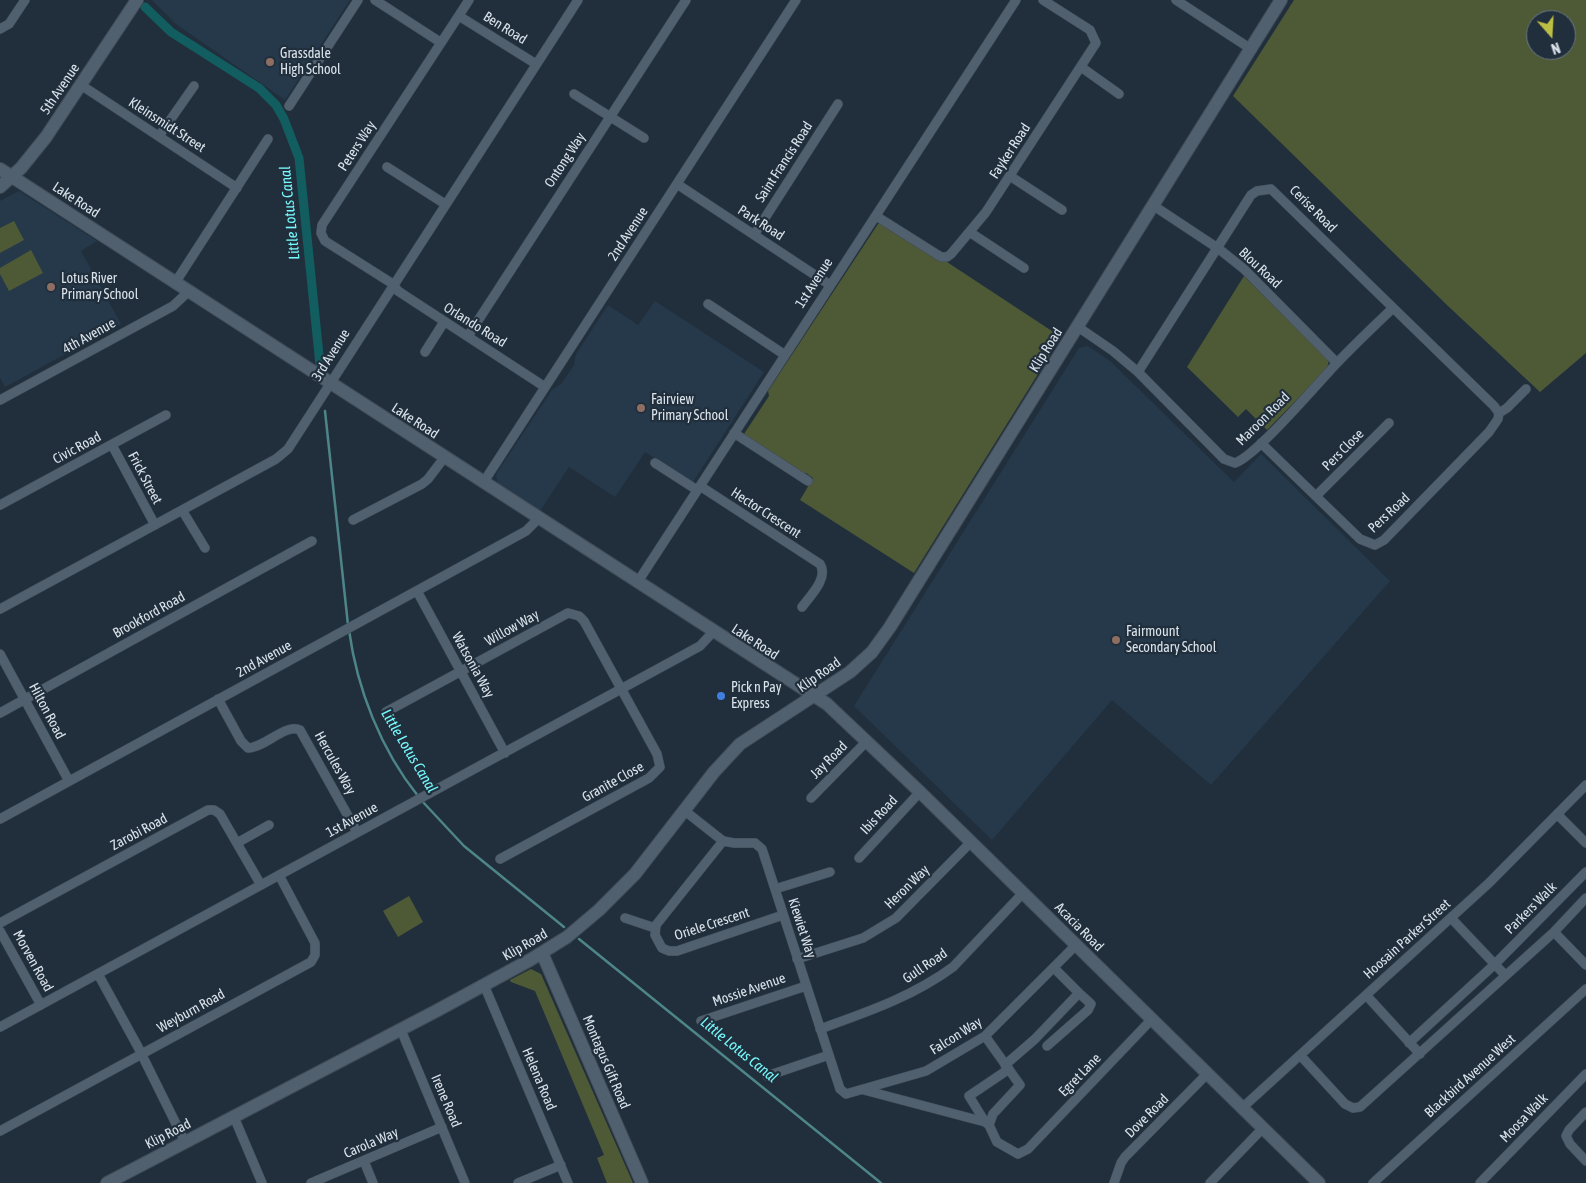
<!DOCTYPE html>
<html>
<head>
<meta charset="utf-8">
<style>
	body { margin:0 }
	#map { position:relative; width:1586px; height:1183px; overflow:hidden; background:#212f3c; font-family:"Asap Condensed",sans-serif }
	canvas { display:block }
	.north { position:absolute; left:1526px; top:10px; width:50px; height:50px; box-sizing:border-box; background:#212f3c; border:1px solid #6b7782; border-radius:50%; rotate:161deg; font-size:14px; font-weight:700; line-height:20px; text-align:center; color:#dae3ec }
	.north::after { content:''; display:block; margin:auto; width:18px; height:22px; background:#bcbf43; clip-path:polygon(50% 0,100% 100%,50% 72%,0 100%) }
</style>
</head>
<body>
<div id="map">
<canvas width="1586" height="1183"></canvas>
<div class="north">N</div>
</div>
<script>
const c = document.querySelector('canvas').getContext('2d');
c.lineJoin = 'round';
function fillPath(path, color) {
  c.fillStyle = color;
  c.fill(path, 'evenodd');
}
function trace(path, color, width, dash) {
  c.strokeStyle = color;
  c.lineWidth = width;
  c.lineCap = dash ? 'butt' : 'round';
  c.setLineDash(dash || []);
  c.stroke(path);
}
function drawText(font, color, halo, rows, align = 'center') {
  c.font = font + ' "Asap Condensed",sans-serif';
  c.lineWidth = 4.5;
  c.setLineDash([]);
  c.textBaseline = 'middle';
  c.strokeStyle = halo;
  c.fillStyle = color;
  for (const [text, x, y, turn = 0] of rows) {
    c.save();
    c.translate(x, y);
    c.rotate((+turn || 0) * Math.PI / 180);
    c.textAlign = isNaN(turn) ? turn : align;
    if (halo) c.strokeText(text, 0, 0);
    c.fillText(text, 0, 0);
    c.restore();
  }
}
fillPath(new Path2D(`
	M152 0H350L285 100 176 24Z
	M19 191 97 241 81 251 121 324 5 387 0 378V201Z
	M655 301 764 372 693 482 645 452 615 497 569 467 540 511 498 485 496 474 552 390 562 383 574 365 576 354 608 305 638 325Z
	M1088 346 1110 361 1234 482 1261 454 1390 581 1211 785 1112 700 992 840 854 706 1079 348Z`), '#25394b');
fillPath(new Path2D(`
	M1294 0H1586V353L1540 392 1448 306 1233 96ZM1536 20H1566V50H1536Z
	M14 221 24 240 0 253V228Z
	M878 224H882L941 261 947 262 1061 337 914 573 800 500 813 478 806 473 801 474 744 437V434L769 396 768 391Z
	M31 250 43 273 9 291 0 274V268Z
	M1244 276 1329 360 1327 369 1267 430 1246 409 1238 417 1187 367Z
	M409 896 423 922 398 937 383 911Z
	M531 969 541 974 633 1183H607L597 1158 604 1155 535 991 511 982 510 980Z`), '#4e5936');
trace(new Path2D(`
	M325 411 348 625
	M349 630C357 689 381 750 418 796
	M422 801 464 846 564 927
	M579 939 881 1183`), '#4e8589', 2.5);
trace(new Path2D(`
	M145 7 171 32 259 88 276 105 284 119 299 158 320 365`), '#125d5f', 9);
const street = new Path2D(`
	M375 0 440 42
	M469 0 322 225 321 233 325 241 393 284 398 291 545 387
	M1176 0 1251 49
	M459 16 536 64
	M0 29 9 24 25 0
	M1081 67 1119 94
	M81 85 237 188
	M574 94 644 138
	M289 106 358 0
	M159 136 194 86
	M387 167 445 204
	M1010 176 1062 210
	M677 184 830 285
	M1154 206 1219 249 1244 269 1337 363
	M876 216 941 257H947L951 254 986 212 1096 43 1090 30 1043 0
	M971 233 1024 268
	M754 235 838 104
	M175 283 268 139
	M708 304 785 355
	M1078 327 1113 351 1138 372 1224 459 1235 463C1256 456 1317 384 1336 364 1354 345 1374 326 1393 308
	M468 336 686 0
	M425 352 444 322
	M1138 372 1251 195 1257 191 1271 189 1494 406 1499 413
	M0 400 173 306 188 292
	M734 433 808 481
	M1261 443 1360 539 1375 545 1384 540 1489 432 1498 419 1499 413 1507 408 1526 389
	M112 445 155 525
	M655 463 697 490
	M483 483 796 0
	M700 486 820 564C829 578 810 596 802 607
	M1317 495 1389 423
	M0 505 166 415
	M182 510 205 548
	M353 520 422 484 428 479 444 458
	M637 583 1016 0
	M417 591 505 753
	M0 609 276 459 288 449 578 0
	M0 654 69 781
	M218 699 241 741 248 748C264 748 286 723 300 730L357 832
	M386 712 568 613 579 616 584 621 657 754 660 767 649 778 500 859
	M0 713 312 541
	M811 798 867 741
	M685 811 723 841 734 843H755L762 849 840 1089 846 1094 926 1071 985 1036 1076 945
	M1557 814 1586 843
	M0 819 526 531 538 519
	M723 841 656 925 655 935 662 948 669 951H677L783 915
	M237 843 269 825
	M859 858 920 792
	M775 889 830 872
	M625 918 655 928
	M1451 918 1505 975
	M0 923 208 810H214L220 814 261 885
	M0 931 41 1005
	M1554 932 1586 965
	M797 959 863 938 896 918 971 842
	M98 974 138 1047 185 1142
	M484 985 568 1183
	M1366 995 1420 1054
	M701 1021 806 986
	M0 1027 700 646 713 632
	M820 1029C867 1012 912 997 953 967L1023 893
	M401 1030 465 1183
	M985 1036 1020 1085 993 1114 989 1125
	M1409 1043 1495 964 1586 872
	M1047 1046 1088 1010 1091 1004 1079 993
	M1300 1055 1345 1104 1353 1108 1360 1107 1554 932 1586 898
	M1005 1065 1035 1039 1079 993 1054 968
	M767 1076 829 1055
	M864 1090 985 1122 989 1125 997 1142 1018 1154 1028 1149 1152 1019
	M1242 1108 1489 883 1586 785
	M1586 1112 1569 1130 1566 1136 1570 1144 1586 1161
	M234 1117 262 1183
	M985 1122 969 1096 1009 1069
	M0 1131 311 962 315 955V943L279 875
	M364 1161 373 1183
	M311 1183 442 1127
	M518 1183 561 1165
	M1114 1183 1121 1163 1125 1157 1208 1073
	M1210 1183 1263 1128
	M1373 1183 1586 989
	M1480 1183 1586 1074`);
const secondary = new Path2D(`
	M0 169 827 704 920 792 1319 1183
	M0 187 21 168 46 137 137 0
	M542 953 642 1183
	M107 1183 438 1010 530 960 567 937 599 910 635 874 714 772 740 744 850 672 872 652 890 627 1281 0`);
trace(street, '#404c57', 10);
trace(secondary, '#404c57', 14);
trace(street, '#50606f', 9);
trace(secondary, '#50606f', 12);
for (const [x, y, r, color] of [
	[270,62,5,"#8d6e63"],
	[51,287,5,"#8d6e63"],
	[641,408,5,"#8d6e63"],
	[1116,640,5,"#8d6e63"],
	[721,696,5,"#3f7fe0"]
]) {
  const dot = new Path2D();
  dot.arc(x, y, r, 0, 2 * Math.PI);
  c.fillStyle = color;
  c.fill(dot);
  trace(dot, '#212f3c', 2);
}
drawText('14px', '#dae3ec', '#212f3c', [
	["Ben Road",505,28,32],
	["5th Avenue",60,89,-56],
	["Kleinsmidt Street",167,125,33],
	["Peters Way",357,146,-57],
	["Fayker Road",1010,151,-57],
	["Ontong Way",565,160,-57],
	["Saint Francis Road",784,162,-57],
	["Lake Road",76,200,33],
	["Cerise Road",1313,209,45],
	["Park Road",761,223,33],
	["2nd Avenue",628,234,-57],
	["Blou Road",1260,268,43],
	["1st Avenue",814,283,-57],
	["Orlando Road",475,325,32],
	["4th Avenue",89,336,-29],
	["Klip Road",1046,350,-58],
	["3rd Avenue",331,355,-58],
	["Maroon Road",1263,419,-45],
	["Lake Road",415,421,33],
	["Civic Road",77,448,-28],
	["Pers Close",1343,450,-45],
	["Frick Street",145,478,62],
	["Hector Crescent",766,513,33],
	["Pers Road",1389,513,-43],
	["Brookford Road",149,615,-29],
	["Willow Way",512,628,-29],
	["Lake Road",755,642,33],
	["2nd Avenue",264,659,-29],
	["Watsonia Way",473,665,61],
	["Klip Road",819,675,-35],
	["Hilton Road",47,711,62],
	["Jay Road",829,760,-45],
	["Hercules Way",335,763,61],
	["Granite Close",613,782,-29],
	["Ibis Road",879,815,-47],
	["1st Avenue",352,820,-29],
	["Zarobi Road",139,832,-28],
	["Heron Way",907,887,-44],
	["Parkers Walk",1531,908,-45],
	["Oriele Crescent",712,924,-18],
	["Acacia Road",1079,927,45],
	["Kiewiet Way",802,928,72],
	["Hoosain Parker Street",1407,939,-42],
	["Klip Road",525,945,-30],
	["Morven Road",33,961,61],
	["Gull Road",925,966,-34],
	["Mossie Avenue",749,990,-19],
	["Weyburn Road",191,1011,-29],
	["Falcon Way",956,1036,-32],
	["Montagus Gift Road",606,1062,67],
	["Egret Lane",1080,1075,-46],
	["Blackbird Avenue West",1470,1076,-42],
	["Helena Road",539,1079,67],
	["Irene Road",446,1101,67],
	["Dove Road",1147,1116,-45],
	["Moosa Walk",1524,1118,-46],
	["Klip Road",168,1134,-27],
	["Carola Way",371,1143,-23]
]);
drawText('14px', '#dae3ec', '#212f3c', [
	["Grassdale",280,54],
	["High School",280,70],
	["Lotus River",61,279],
	["Primary School",61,295],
	["Fairview",651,400],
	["Primary School",651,416],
	["Fairmount",1126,632],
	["Secondary School",1126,648],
	["Pick n Pay",731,688],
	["Express",731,704]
], 'left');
drawText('italic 15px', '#76f9fd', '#212f3c', [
	["Little Lotus Canal",290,213,-96],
	["Little Lotus Canal",409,751,59],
	["Little Lotus Canal",739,1050,39]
]);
</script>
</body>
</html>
